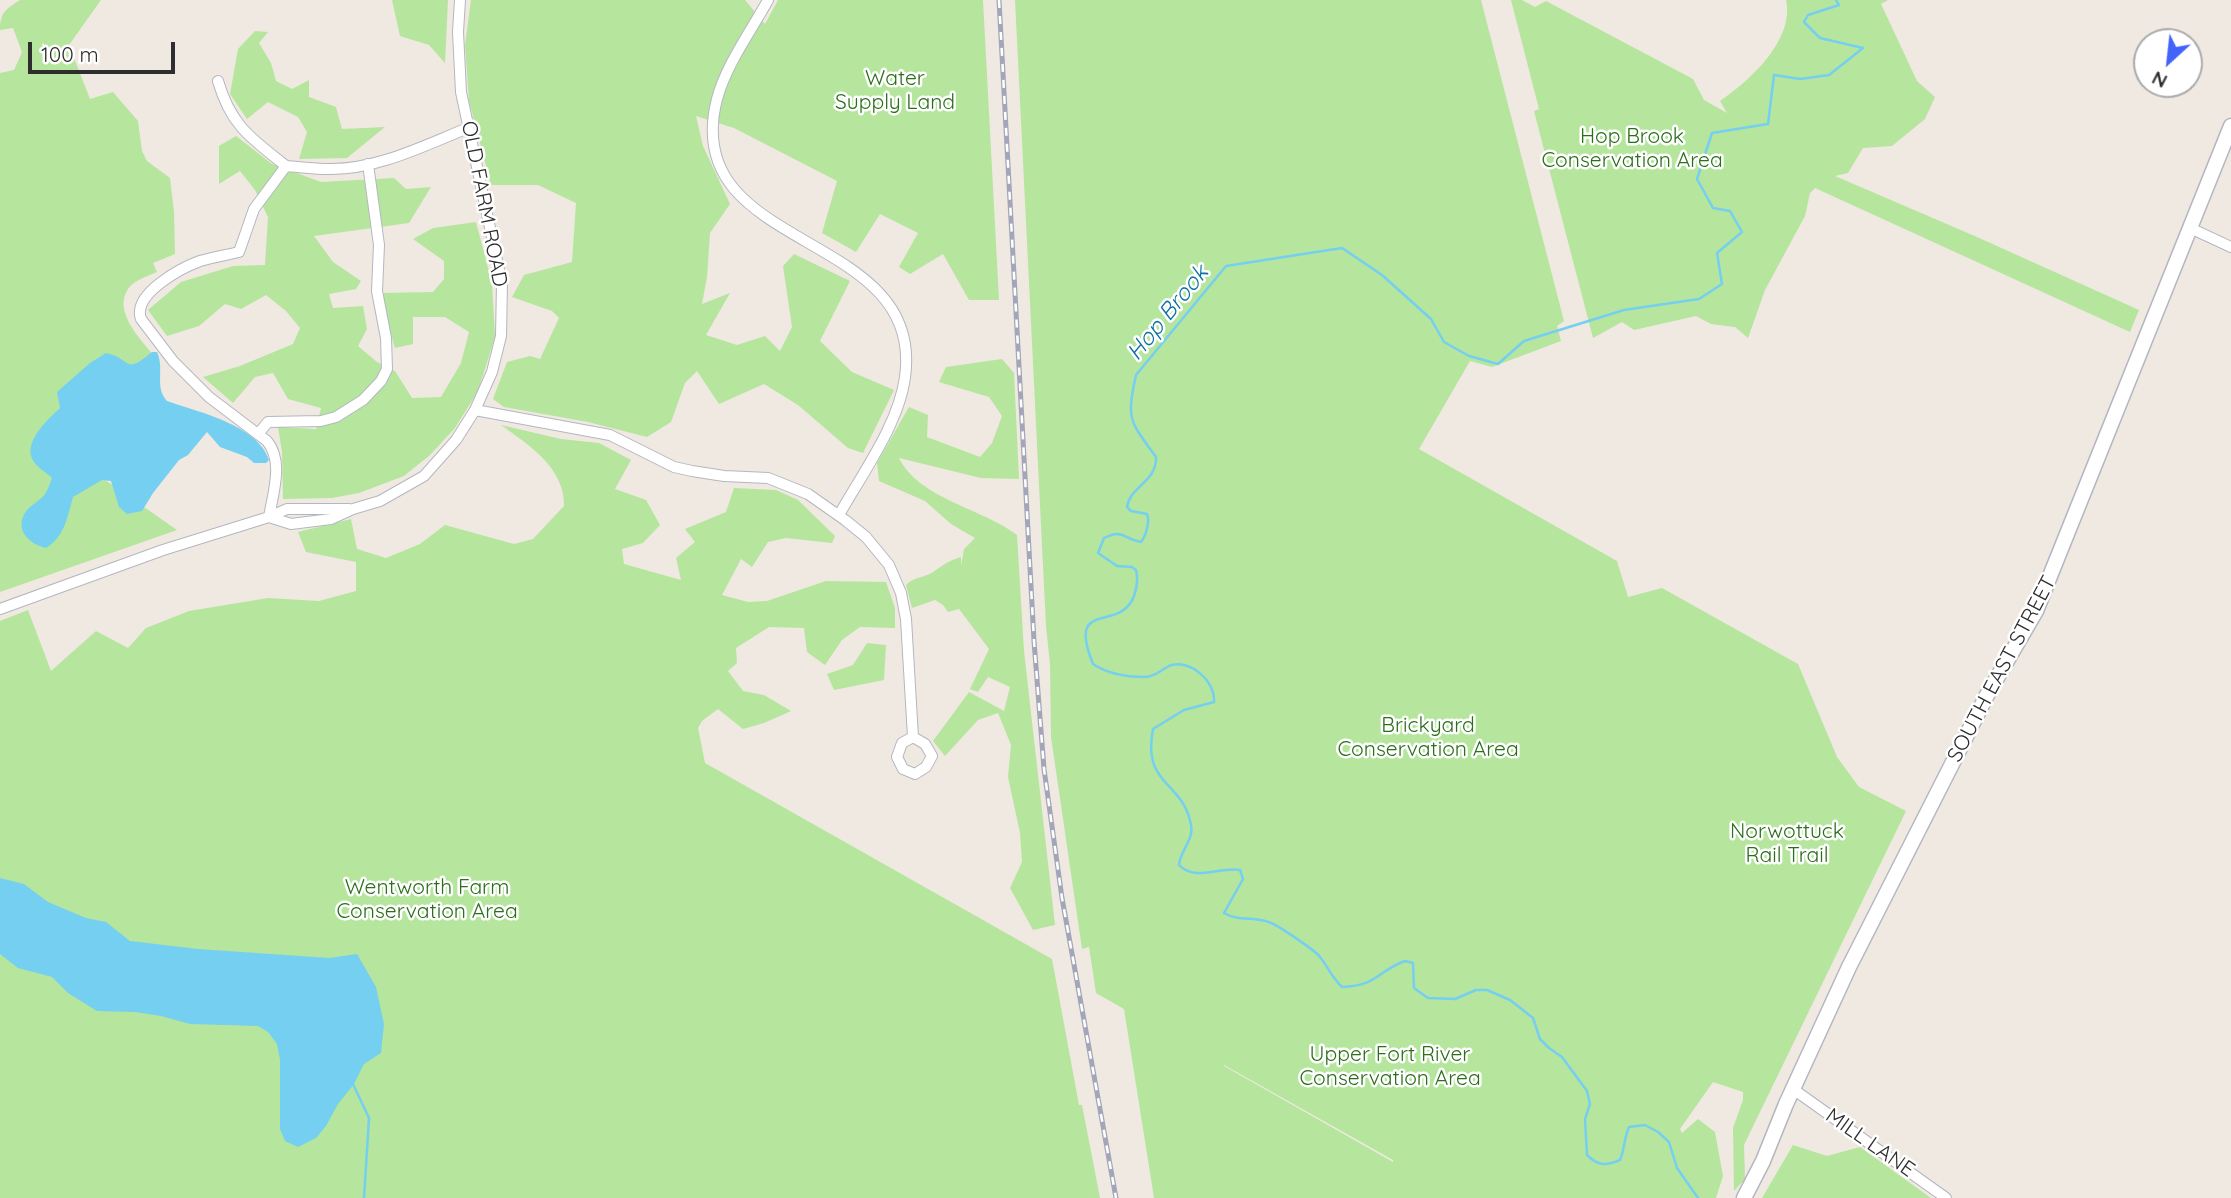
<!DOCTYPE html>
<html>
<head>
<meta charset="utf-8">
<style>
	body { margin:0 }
	#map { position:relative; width:2231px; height:1198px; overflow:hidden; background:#efe9e1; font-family:Quicksand,sans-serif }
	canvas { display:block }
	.north { position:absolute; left:2133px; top:28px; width:70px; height:70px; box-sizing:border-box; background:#fff; border:2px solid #ababab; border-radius:50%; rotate:207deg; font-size:19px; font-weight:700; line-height:28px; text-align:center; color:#2e2e2e }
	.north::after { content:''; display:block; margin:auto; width:24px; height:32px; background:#4264fb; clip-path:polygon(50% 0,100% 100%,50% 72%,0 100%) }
	.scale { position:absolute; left:28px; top:42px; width:147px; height:32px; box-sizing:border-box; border:4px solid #2e2e2e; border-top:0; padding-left:9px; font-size:21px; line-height:24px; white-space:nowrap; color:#2e2e2e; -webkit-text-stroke:5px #fff; paint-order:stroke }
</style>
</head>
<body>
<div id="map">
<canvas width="2231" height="1198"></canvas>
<div class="north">N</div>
<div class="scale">100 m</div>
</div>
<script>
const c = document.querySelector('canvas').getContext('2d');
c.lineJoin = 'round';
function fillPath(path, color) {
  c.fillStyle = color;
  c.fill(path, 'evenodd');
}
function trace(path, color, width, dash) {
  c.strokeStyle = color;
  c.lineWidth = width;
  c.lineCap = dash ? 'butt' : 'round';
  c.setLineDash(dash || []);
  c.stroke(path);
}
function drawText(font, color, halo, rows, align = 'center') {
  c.font = font + ' Quicksand,sans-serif';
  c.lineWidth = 5;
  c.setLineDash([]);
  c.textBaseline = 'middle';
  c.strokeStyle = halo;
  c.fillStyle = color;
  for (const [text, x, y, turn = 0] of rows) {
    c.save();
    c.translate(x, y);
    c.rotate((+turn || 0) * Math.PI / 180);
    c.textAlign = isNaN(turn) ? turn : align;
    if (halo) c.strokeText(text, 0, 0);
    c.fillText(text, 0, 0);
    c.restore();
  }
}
fillPath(new Path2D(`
	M20 0H101L69 45 90 99 113 92 138 121 142 151 147 161 170 178 174 212 175 254 153 263 157 272C148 276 134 280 128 289 112 312 143 342 156 358L81 463 177 530 0 592V73L14 70 22 52 13 28 0 30C0 12 6 9 20 0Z
	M392 0H448L445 63 429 45 400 36Z
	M471 0H745L765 24 778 0H983L999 300H969L943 254 910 274 899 267 918 233 880 214 856 252 822 233 837 181 734 128 696 116 703 146 730 204 710 233 707 277 702 304 730 293 706 335 737 345 765 336 780 351 792 327 783 266 794 254 850 281 820 341 852 372 894 390 863 453 848 448 798 405 764 384 719 404 697 371 685 383 671 422 647 437 588 422 504 407 493 399 507 362 530 356 540 359 559 318 552 311 512 297 524 275 572 262 576 203 538 185H491L469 101 465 45Z
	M1015 0H1481L1564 321 1557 326 1561 341 1492 367 1470 361 1419 449 1617 561 1628 597 1662 588 1798 664 1837 757 1859 787 1906 811 1744 1145 1745 1179 1734 1191 1733 1128 1743 1100V1092L1713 1082 1680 1129 1682 1133 1698 1119 1715 1132 1723 1176 1716 1198H1154L1124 1009 1096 993 1089 947 1082 949 1051 737 1050 664 1046 626ZM1224 1065 1393 1160V1162L1224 1066Z
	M1511 0H1522L1535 7 1546 1 1693 79 1704 100 1727 113 1720 101C1750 81 1795 39 1786 0H1888L1881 4 1917 81 1935 97 1925 119 1892 146 1863 148 1848 173 1835 176 1977 237 2139 310 2130 332 1815 188 1810 193 1805 216 1765 290 1748 338 1735 327 1711 324 1696 316 1634 330 1622 322 1593 338 1534 111 1539 109Z
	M255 31 268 32 259 43 271 63 276 81 292 89 309 80V97L336 107 342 129 385 127 347 158 299 159 307 132 298 117 268 102 247 119 230 94 238 49Z
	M236 136 272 164 321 182 394 178 406 189 431 187 409 223 314 236 333 262 361 281 356 289 329 294 333 308 363 306 367 329 358 346 377 362 395 371 412 398 441 397 461 363 469 332 445 317H413V344L395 348 383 307 384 293 433 292 444 279V261L413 239 433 228 476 222 492 283 495 337 478 391 455 428 430 455 404 476 359 493 332 498 283 499 282 452 278 427 316 429 321 408 288 399 273 373 255 377 233 403 203 377 240 366 293 344 300 328 286 311 266 295 241 309 225 304 199 326 167 336 148 310 181 282 233 266 265 265 268 217 255 190 240 171 219 184V146Z
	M1002 359 1014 373 1019 479 981 478 899 458C919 499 982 508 1017 535L1024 651 1055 925 1033 930 1010 888 1022 862 1020 833 1008 777 1011 745 998 713 978 720 945 756 933 741 969 692 1004 711 1010 687 988 677 978 692 970 689 989 649 959 609 948 612 943 605 935 600 912 608 906 585C915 576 924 578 933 572 943 565 950 560 961 557V566L964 549 975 538 951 524 925 501 879 481 877 463 909 407 928 415 927 437 980 457 992 443 1002 416 989 397 939 382 946 367Z
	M501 425 561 439 599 443 631 460 615 489 646 500 660 525 643 543 622 549 624 564 681 580 676 558 695 542 685 529 726 512 734 488 776 490 798 500 835 536 832 543 786 538 768 542 752 567 741 559 722 595 748 602 767 601 826 581 886 582 895 608V628L860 627 842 640 825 665 807 652 804 628 769 627 736 648 737 663 728 671 743 691 764 695 791 711 764 723 743 729 718 709 702 721 698 728 705 763 1052 959 1079 1105H1082L1100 1198H0V621L28 610 51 671 96 631 128 648 146 628 189 611 268 598 319 601 356 591V562L306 552 298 532 351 519 357 549 386 558 420 544 445 525 514 544 533 539 564 506C565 468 529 445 501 425Z
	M867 643 886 645 884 680 834 690 827 674 853 665Z
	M1793 1145 1827 1156 1860 1147 1931 1198H1762Z`), '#b6e59e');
fillPath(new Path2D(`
	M152 352H157C165 369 154 387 167 401 198 412 258 425 269 460L266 463H254L247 457 220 447 207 432 188 455 179 460 153 493 142 511 127 514 119 507 111 481 102 480 73 497C67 518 65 536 46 548 28 544 13 528 27 510 32 504 40 501 45 494 48 490 50 483 52 478 47 473 38 468 34 462 21 444 47 420 60 408L57 392 90 363 106 353C133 359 123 376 152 352Z
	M0 878 24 884 48 902 86 918 106 922 130 941 198 949 329 958 357 954 376 987 384 1024 381 1053 364 1064 354 1084 338 1104 326 1126 316 1138 298 1147 285 1141 280 1129V1060L277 1044 268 1032 258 1026 190 1024 161 1016 135 1012 97 1011 68 993 52 977 18 968 0 954Z`), '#75cff0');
trace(new Path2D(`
	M352 1082 369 1118 364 1198
	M1698 1198 1677 1168 1669 1142 1658 1132 1645 1125 1629 1127C1624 1138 1625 1148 1620 1160 1606 1166 1598 1166 1587 1155L1585 1119 1590 1104 1587 1091 1562 1057 1549 1048 1540 1039 1533 1018 1510 1000 1487 990H1476L1455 999 1428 998 1414 988 1413 963 1405 961C1377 971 1378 986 1342 987 1332 978 1328 967 1320 957 1316 951 1279 926 1271 923 1256 916 1239 922 1224 913L1243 879 1240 870C1221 866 1195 882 1179 865 1180 851 1194 840 1191 825 1183 780 1142 787 1153 729L1184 710 1214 702C1216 681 1189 658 1169 666 1161 670 1155 677 1145 677 1127 677 1108 674 1093 664 1066 597 1120 634 1134 596 1137 588 1138 578 1136 570L1132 567 1117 566 1098 553 1104 538C1124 528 1122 539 1141 542 1146 536 1150 521 1147 514L1131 511 1127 507C1130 486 1157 482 1156 457 1130 421 1126 421 1136 375L1226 266 1342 248 1382 275 1431 319 1444 342 1469 356 1498 364 1524 341 1624 310 1699 299 1722 284 1717 253 1742 232 1730 211 1713 208 1697 179 1712 133 1768 124 1774 75 1800 79 1829 75 1863 48 1820 38 1804 22 1808 15 1839 5 1836 0`), '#75cff0', 2.5);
const minor = new Path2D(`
	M768 0C751 31 726 65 717 99 677 254 926 228 905 377 899 424 862 474 839 515
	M218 81C231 126 251 138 286 166
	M2190 228 2231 247
	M475 410 610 435 674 467 692 471 724 476 768 478 808 494 845 520 866 537 889 565 901 593 906 619 913 737 925 744 932 756 926 767 915 774 903 769 897 757 902 743 913 737
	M258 434 268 422 321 421 336 417 363 400 381 381 387 369 386 338 377 291 379 245 368 164
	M269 517C273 493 284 461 267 441L209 397 173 361 141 319C132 294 181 268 200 261 213 257 226 255 239 252L254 209 286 166C300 167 315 169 329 169 377 170 425 145 468 128
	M269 517 291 524 331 519 353 509 380 501 424 476 456 440 475 410 492 372 501 336 502 284 461 92 458 32 460 0
	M0 609 163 550 269 517 287 509H349
	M1793 1089 1946 1198`);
const secondary = new Path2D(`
	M1744 1198 1763 1161 1786 1104 1849 967 1987 695 2036 611 2231 126`);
trace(minor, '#b4b7c1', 12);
trace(secondary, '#b4b7c1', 17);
trace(minor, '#fff', 10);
trace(secondary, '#fff', 14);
const rail = new Path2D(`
	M999 0 1034 641 1044 769 1062 898 1116 1198`);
trace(rail, '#a3a6b8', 5);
trace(rail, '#fff', 2.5, [8]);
drawText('21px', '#2c6e1b', '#fff', [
	["Water",895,79],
	["Supply Land",895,103],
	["Hop Brook",1632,137],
	["Conservation Area",1632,161],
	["Brickyard",1428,726],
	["Conservation Area",1428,750],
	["Norwottuck",1787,832],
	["Rail Trail",1787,856],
	["Wentworth Farm",427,888],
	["Conservation Area",427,912],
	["Upper Fort River",1390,1055],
	["Conservation Area",1390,1079]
]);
drawText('21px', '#2e2e2e', '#fff', [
	["OLD FARM ROAD",484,204,79],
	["SOUTH EAST STREET",2002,669,-62],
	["MILL LANE",1870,1143,35]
]);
drawText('italic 23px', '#0d6fa3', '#fff', [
	["Hop Brook",1168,313,-51]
]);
</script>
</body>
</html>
